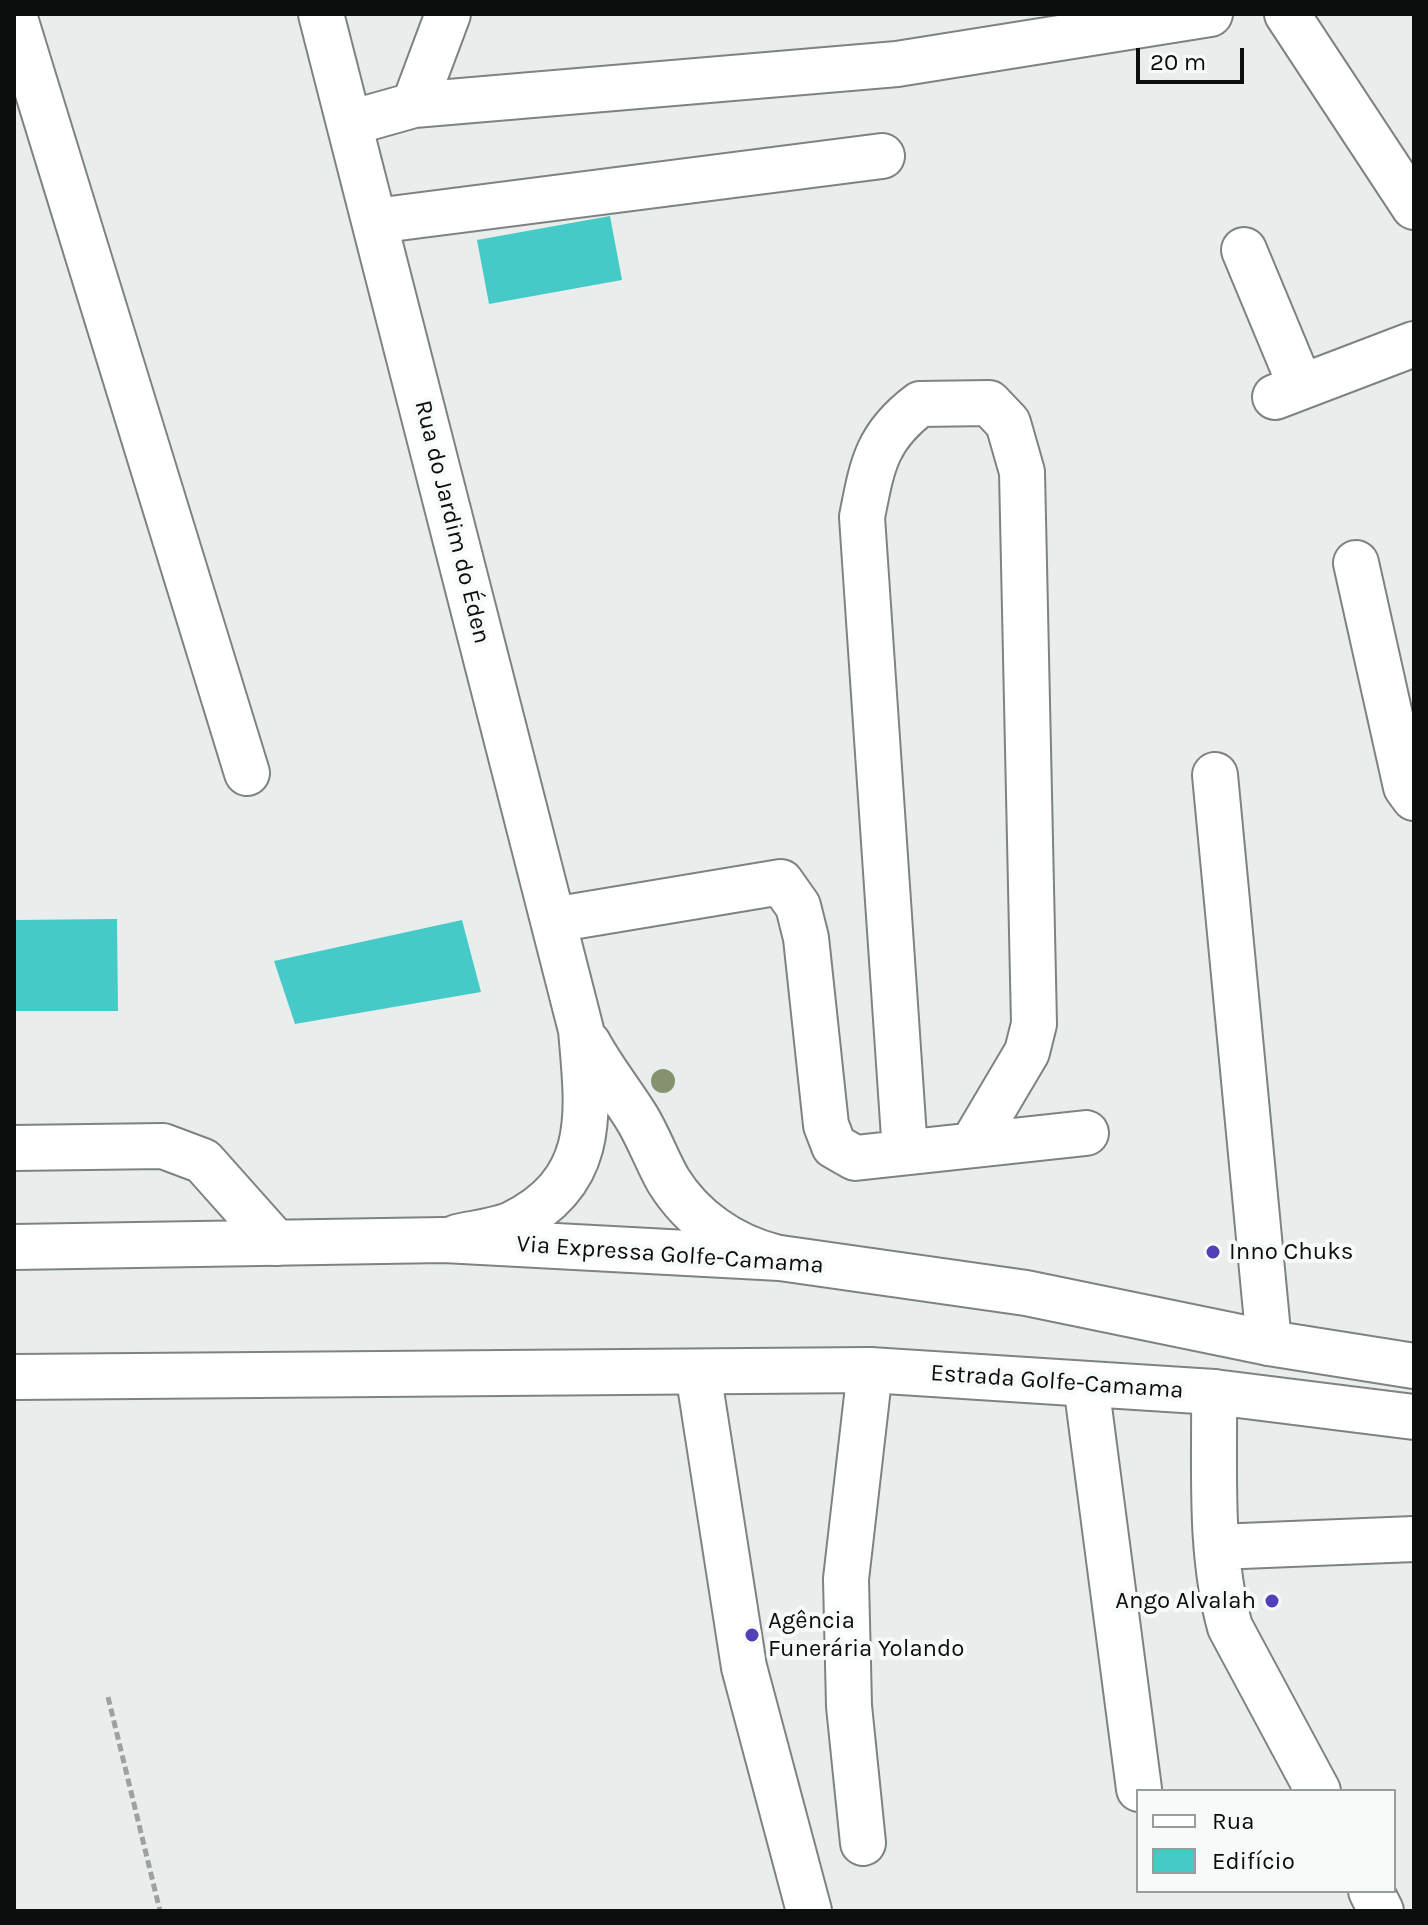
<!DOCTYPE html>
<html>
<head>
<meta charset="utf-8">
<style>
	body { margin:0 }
	#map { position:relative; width:1428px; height:1925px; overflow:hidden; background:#e9eeec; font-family:Karla,sans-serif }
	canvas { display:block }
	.frame { position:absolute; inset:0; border:16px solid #0c0e0d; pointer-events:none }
	.legend { position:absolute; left:1136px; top:1789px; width:260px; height:104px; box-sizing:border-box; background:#f6fbf9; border:2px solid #989c9b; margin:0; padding:10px 14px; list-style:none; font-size:24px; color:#0c0e0d }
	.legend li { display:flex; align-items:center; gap:16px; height:40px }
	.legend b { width:40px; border:2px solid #989c9b }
	.scale { position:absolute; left:1136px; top:48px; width:108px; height:36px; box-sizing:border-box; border:4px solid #0c0e0d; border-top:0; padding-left:10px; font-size:24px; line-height:28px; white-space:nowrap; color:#0c0e0d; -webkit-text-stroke:6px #f6fbf9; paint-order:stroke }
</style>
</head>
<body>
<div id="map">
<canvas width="1428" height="1925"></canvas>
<div class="frame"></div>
<ul class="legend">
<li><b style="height:10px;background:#fff"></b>Rua</li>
<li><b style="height:22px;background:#46cac7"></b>Edifício</li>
</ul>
<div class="scale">20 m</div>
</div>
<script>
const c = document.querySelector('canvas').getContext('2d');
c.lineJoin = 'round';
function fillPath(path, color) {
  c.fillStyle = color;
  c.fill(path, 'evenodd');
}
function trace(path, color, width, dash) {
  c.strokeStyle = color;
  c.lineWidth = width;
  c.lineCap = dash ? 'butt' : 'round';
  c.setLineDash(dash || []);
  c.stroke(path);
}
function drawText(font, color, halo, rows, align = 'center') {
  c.font = font + ' Karla,sans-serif';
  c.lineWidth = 8;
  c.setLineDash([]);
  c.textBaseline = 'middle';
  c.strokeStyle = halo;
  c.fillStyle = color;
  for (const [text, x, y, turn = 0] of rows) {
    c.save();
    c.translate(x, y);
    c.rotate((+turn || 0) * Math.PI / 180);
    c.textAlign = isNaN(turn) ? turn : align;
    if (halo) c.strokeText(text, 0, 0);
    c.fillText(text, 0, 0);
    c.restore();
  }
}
fillPath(new Path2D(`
	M610 216 622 280 489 304 477 240Z
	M117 919 118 1011H14V920Z
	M462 920 481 992 295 1024 274 961Z`), '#46cac7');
const minor = new Path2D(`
	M321 14 581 1030C588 1112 599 1181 512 1224 496 1231 474 1233 457 1237
	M1287 14 1414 207
	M14 15 247 773
	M414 105 897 64 1210 14
	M350 123 414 105 448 14
	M375 221 882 156
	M1244 250 1301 387
	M1275 397 1414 344
	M1356 563 1406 787 1414 798
	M1215 775 1269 1343
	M553 920 781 882 798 906 806 938 826 1125 834 1146 855 1158 1086 1133
	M588 1043C602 1069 619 1090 635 1115 648 1135 656 1159 668 1180 692 1219 731 1246 775 1257
	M14 1148 163 1146 203 1161 276 1243
	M905 1152 862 517C872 466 876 437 920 404L989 403 1008 423 1022 472 1034 1024 1027 1052 972 1145
	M698 1372 744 1667 809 1911
	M1086 1384 1139 1789
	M1214 1392C1215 1469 1209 1552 1230 1627L1318 1791
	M1217 1547 1414 1539
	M863 1843 849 1706 846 1579 870 1370
	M1371 1891 1381 1911`);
const highway = new Path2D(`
	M14 1247 444 1240 780 1258 1026 1293 1269 1343 1414 1366
	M14 1377 870 1370 1214 1392 1414 1417`);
trace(minor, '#7e8381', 48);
trace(highway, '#7e8381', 48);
trace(new Path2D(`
	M108 1697 160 1911`), '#9da1a0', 5, [8, 4]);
trace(minor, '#fff', 44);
trace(highway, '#fff', 44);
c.fillStyle = '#86926f';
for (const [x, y] of [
	[663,1081]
]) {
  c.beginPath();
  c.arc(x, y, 12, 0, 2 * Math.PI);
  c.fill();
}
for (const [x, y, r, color] of [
	[1213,1252,8,"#5340b8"],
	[1272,1601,8,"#5340b8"],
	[752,1635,8,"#5340b8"]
]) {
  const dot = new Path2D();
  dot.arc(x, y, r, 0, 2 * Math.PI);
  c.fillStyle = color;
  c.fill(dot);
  trace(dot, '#f6fbf9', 3);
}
drawText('24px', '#0c0e0d', '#f6fbf9', [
	["Rua do Jardim do Éden",452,522,76],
	["Via Expressa Golfe-Camama",670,1255,4],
	["Estrada Golfe-Camama",1057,1382,4]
]);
drawText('24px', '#0c0e0d', '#f6fbf9', [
	["Inno Chuks",1229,1252],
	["Ango Alvalah",1256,1601,"right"],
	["Agência",768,1621],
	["Funerária Yolando",768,1649]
], 'left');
</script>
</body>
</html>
